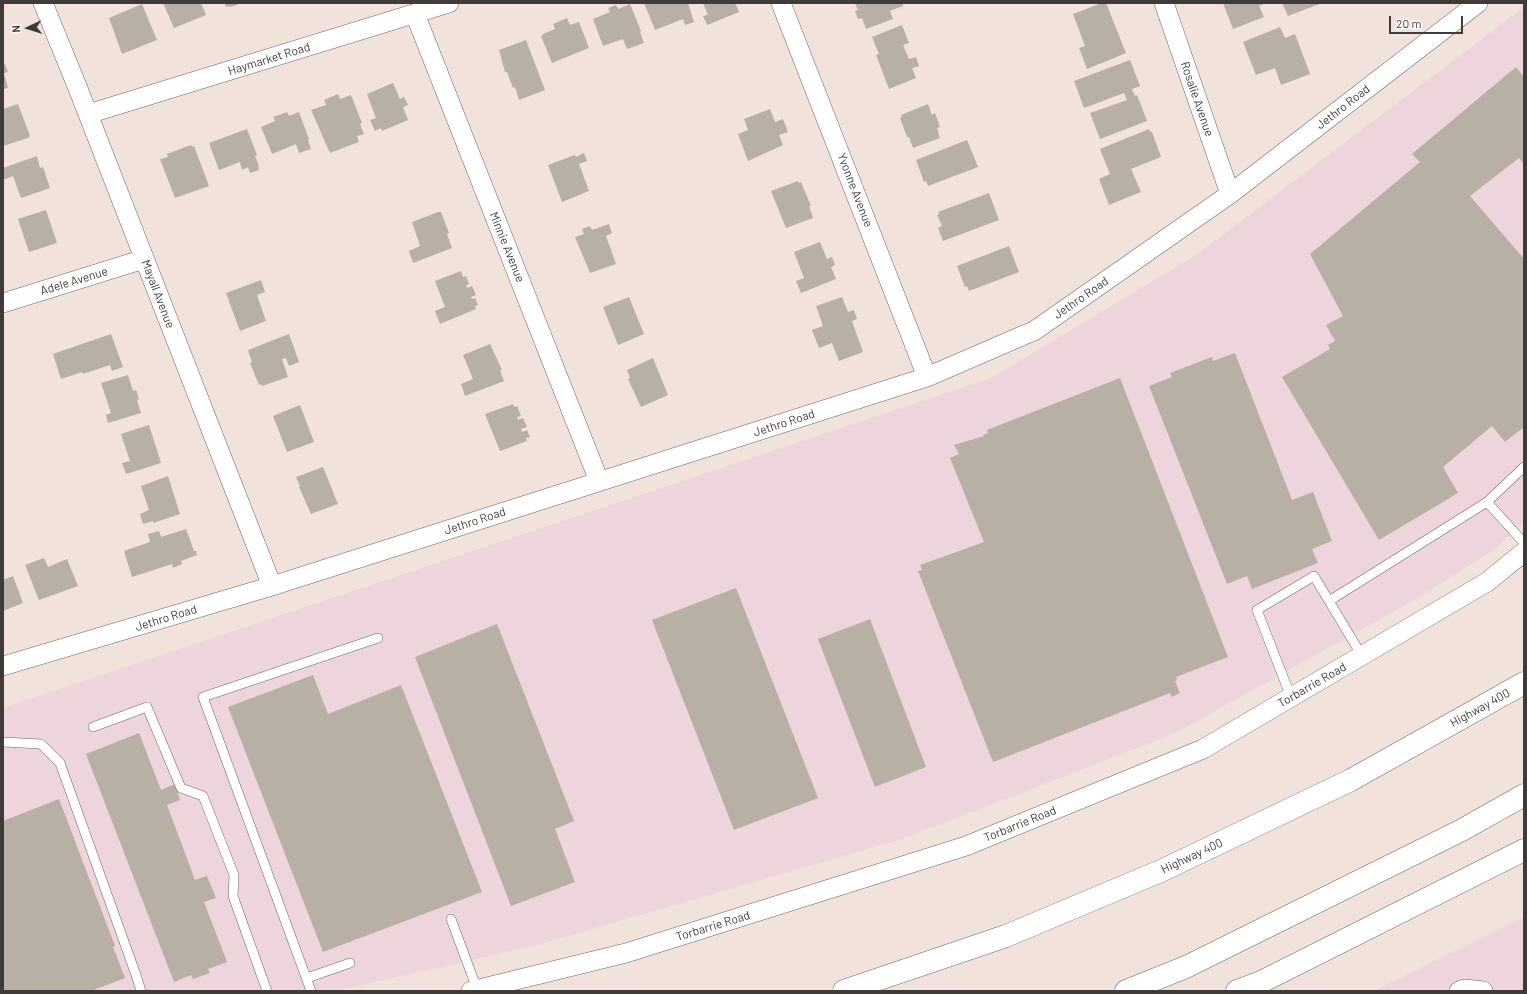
<!DOCTYPE html>
<html>
<head>
<meta charset="utf-8">
<style>
	body { margin:0 }
	#map { position:relative; width:1527px; height:994px; overflow:hidden; background:#f1e2dc; font-family:Barlow,sans-serif }
	canvas { display:block }
	.frame { position:absolute; inset:0; border:4px solid #403a38; pointer-events:none }
	.north { position:absolute; left:8px; top:8px; width:40px; height:40px; -webkit-text-stroke:3px #fff; paint-order:stroke; rotate:266deg; font-size:11px; font-weight:700; line-height:16px; text-align:center; color:#403a38 }
	.north::after { content:''; display:block; margin:auto; width:14px; height:18px; background:#403a38; clip-path:polygon(50% 0,100% 100%,50% 72%,0 100%) }
	.scale { position:absolute; left:1389px; top:16px; width:74px; height:18px; box-sizing:border-box; border:2px solid #403a38; border-top:0; padding-left:5px; font-size:12px; line-height:14px; white-space:nowrap; color:#403a38; -webkit-text-stroke:3px #fff; paint-order:stroke }
</style>
</head>
<body>
<div id="map">
<canvas width="1527" height="994"></canvas>
<div class="frame"></div>
<div class="north">N</div>
<div class="scale">20 m</div>
</div>
<script>
const c = document.querySelector('canvas').getContext('2d');
c.lineJoin = 'round';
function fillPath(path, color) {
  c.fillStyle = color;
  c.fill(path, 'evenodd');
}
function trace(path, color, width, dash) {
  c.strokeStyle = color;
  c.lineWidth = width;
  c.lineCap = dash ? 'butt' : 'round';
  c.setLineDash(dash || []);
  c.stroke(path);
}
function drawText(font, color, halo, rows, align = 'center') {
  c.font = font + ' Barlow,sans-serif';
  c.lineWidth = 4;
  c.setLineDash([]);
  c.textBaseline = 'middle';
  c.strokeStyle = halo;
  c.fillStyle = color;
  for (const [text, x, y, turn = 0] of rows) {
    c.save();
    c.translate(x, y);
    c.rotate((+turn || 0) * Math.PI / 180);
    c.textAlign = isNaN(turn) ? turn : align;
    if (halo) c.strokeText(text, 0, 0);
    c.fillText(text, 0, 0);
    c.restore();
  }
}
fillPath(new Path2D(`
	M1524 7V522L1492 551 1423 595 1176 733 902 839 537 945 335 991H3V708L991 378 1199 253Z
	M1524 917V991H1374L1522 918Z`), '#eed4db');
fillPath(new Path2D(`
	M163 3H201L206 15 174 28Z
	M225 3H238L239 4 230 7V6L226 7Z
	M644 3H688L694 22 685 25 683 19 655 30Z
	M703 3H735L739 12 707 25 703 16 708 15Z
	M855 3H902L903 6 890 11 893 19 866 29 862 18 858 19 855 11 858 10Z
	M1102 3H1106L1126 53 1087 69 1079 48 1085 46 1073 14Z
	M1223 3H1266L1259 6 1264 17 1233 29Z
	M1282 3H1322L1288 16Z
	M142 4 157 40 122 54 109 18Z
	M630 4 641 31 640 32 644 43 627 49 623 39 603 46 593 19 610 12 608 8 616 5 618 9Z
	M567 18 570 25 579 22 589 48 552 63 541 36 543 35V34L555 29 553 24Z
	M902 25 909 43 903 45 909 59 916 57 919 66 912 68 916 78 889 89 876 55 879 54 872 37Z
	M1280 27 1285 38 1295 34 1310 74 1281 85 1275 68 1256 75 1243 42Z
	M526 40 545 90 519 100 515 87 513 88 507 72H505L499 50Z
	M1130 60 1140 86 1132 89 1135 96 1137 95 1147 121 1100 139 1090 113 1127 100 1124 93 1084 108 1074 81Z
	M5 64 8 72 4 73 8 88 3 89V65Z
	M1516 67 1524 77V164L1519 158 1470 196 1524 259V427L1505 442 1492 426 1443 467 1458 493 1379 540 1282 377 1330 349 1328 345 1335 341 1326 325 1343 316 1310 254 1420 162 1412 154Z
	M393 83 400 99 404 97 408 105 403 107 408 120 382 131 381 128 375 131 370 120 376 118 367 94Z
	M338 94 340 99 351 95 362 123 360 124 364 134 357 136 359 142 330 153 311 110 326 105 324 100Z
	M18 104 30 136 28 138 3 146V109Z
	M928 104 932 115 935 113 940 127 937 128 940 138 913 148 909 137H907L900 118 902 117 901 115Z
	M770 109 775 122 783 119 788 132 779 135 783 145 748 161 738 134 748 130 744 119Z
	M287 112 289 116 299 112 309 139 308 140 311 149 299 153 296 144 272 154 261 127 275 121 273 117Z
	M247 129 257 155 255 156 259 166H258L259 170 250 173 248 167 242 170 240 162 219 170 209 143Z
	M1149 129 1150 132H1152L1161 157 1131 169 1141 192 1109 205 1099 179 1110 174 1100 149Z
	M967 140 978 167 928 186 926 181 924 182 916 160Z
	M191 145 192 147 194 146 209 186 175 198 160 159 168 157 167 154Z
	M584 153 587 161 579 164 589 191 562 202 548 165 575 155 576 157Z
	M37 156 40 168 43 167 50 188 21 198 13 176 3 180V168Z
	M798 181 799 183 801 182 811 206H809L813 218 786 228 771 191Z
	M989 193 999 220 943 241 938 228 942 226 937 215 939 214 938 212Z
	M46 210 57 243 29 252 18 219Z
	M438 212H441L449 233 447 234 452 248 413 263 409 251 420 246 412 222Z
	M609 224 612 233 606 236 616 264 590 273 575 237 584 234 582 229 590 226 592 230Z
	M820 242 827 259 832 257 835 265 831 267 836 279 801 293 796 281 804 278 794 252Z
	M1009 246 1019 272 969 291 967 286 965 287 957 266Z
	M461 271 463 277 466 276 469 284 466 285 467 288 472 286 476 295 471 297 472 299 475 298 478 305 475 306 476 309 440 324 435 311 445 307 435 281Z
	M261 280 265 292 257 295 266 321 240 331 226 293Z
	M629 297 644 334 618 345 603 307Z
	M842 297 848 312 854 310 857 319 852 321 863 352 839 361 832 343 819 348 812 330 823 326 816 306Z
	M111 334 123 367 112 371 110 365 83 374 82 372 61 379 53 354Z
	M289 334 299 362 289 366 286 358 282 359 288 377 262 386 261 384 259 385 250 363 252 362 248 350Z
	M490 344 502 370H500L504 381 465 396 461 384 473 379 463 355Z
	M1235 353 1292 500 1313 492 1332 541 1312 549 1318 563 1252 589 1247 576 1227 584 1149 386 1172 377 1170 373 1212 357 1213 361Z
	M653 358 668 395 641 407 628 379 630 378 627 370Z
	M128 375 133 391 136 390 139 399 137 400 141 413 108 423 106 415 111 413 101 383Z
	M1120 378 1228 657 1176 677 1177 680 1175 681 1180 693 1172 697 1170 693 993 762 918 571 922 570 920 565 984 542 950 458 959 454 954 445 984 436 983 435 988 433 987 430Z
	M513 404 514 407 517 406 521 416 517 417 518 420 523 418 527 427 521 429 522 432 527 430 530 437 526 438 527 441 500 451 485 414Z
	M300 405 314 442 287 452 273 416Z
	M149 425 161 463 126 474 122 463 130 461 121 434Z
	M323 467 338 504 311 514 299 487 300 486 296 477Z
	M168 476 180 514 153 523V521L143 524 140 514 149 510 141 486Z
	M186 529 194 551H196L197 555 181 561 182 564 173 568 172 564 132 577 124 551 150 542 148 534 159 531 161 537Z
	M44 558 48 567 67 559 78 586 39 600 25 565Z
	M13 576 23 603 3 611V580Z
	M736 588 818 798 734 830 652 620Z
	M870 619 926 767 875 787 818 639Z
	M497 624 574 821 555 829 575 882 511 906 415 657Z
	M313 675 328 714 401 685 482 892 323 952 228 707Z
	M139 733 161 790 175 784 180 800 167 805 195 880 207 876 216 898 204 902 227 962 208 969 210 973 193 979 191 975 174 982 86 754Z
	M59 799 115 946 113 947 125 978 91 991H3V821Z`), '#b8b0a4');
const lane = new Path2D(`
	M1487 502 1524 543
	M1362 656 1329 601 1487 502 1524 467
	M1291 697 1257 610 1314 576 1329 601
	M93 727 147 707 181 788 203 796 234 875 233 896 267 991
	M3 742 41 744 60 763 136 975 141 991
	M451 919 477 989
	M307 978 350 963
	M311 991 203 697 378 638`);
const street = new Path2D(`
	M43 3 77 86 272 586
	M781 3 927 377
	M1164 3 1230 194
	M415 14 599 481
	M88 114 449 3
	M3 303 144 259
	M3 666 272 586 927 377 1024 335 1034 331 1230 194 1478 3
	M471 991 626 953 966 846 1203 749 1487 582 1524 552
	M1459 991 1464 989 1483 991`);
const highway = new Path2D(`
	M844 991 1006 936 1163 870 1351 780 1524 683
	M1126 991 1186 967 1462 830 1524 795
	M1237 991 1261 982 1524 850`);
trace(lane, '#726560', 10);
trace(street, '#726560', 20);
trace(highway, '#726560', 23);
trace(lane, '#fff', 9);
trace(street, '#fff', 19);
trace(highway, '#fff', 22);
drawText('12px', '#403a38', '#fff', [
	["Haymarket Road",269,59,-17],
	["Rosalie Avenue",1197,99,71],
	["Jethro Road",1343,107,-38],
	["Yvonne Avenue",855,190,69],
	["Minnie Avenue",507,247,68],
	["Adele Avenue",74,281,-17],
	["Mayall Avenue",158,294,69],
	["Jethro Road",1081,298,-35],
	["Jethro Road",784,423,-18],
	["Jethro Road",475,521,-18],
	["Jethro Road",166,618,-17],
	["Torbarrie Road",1312,685,-30],
	["Highway 400",1480,708,-29],
	["Torbarrie Road",1020,824,-22],
	["Highway 400",1192,856,-25],
	["Torbarrie Road",713,926,-17]
]);
</script>
</body>
</html>
